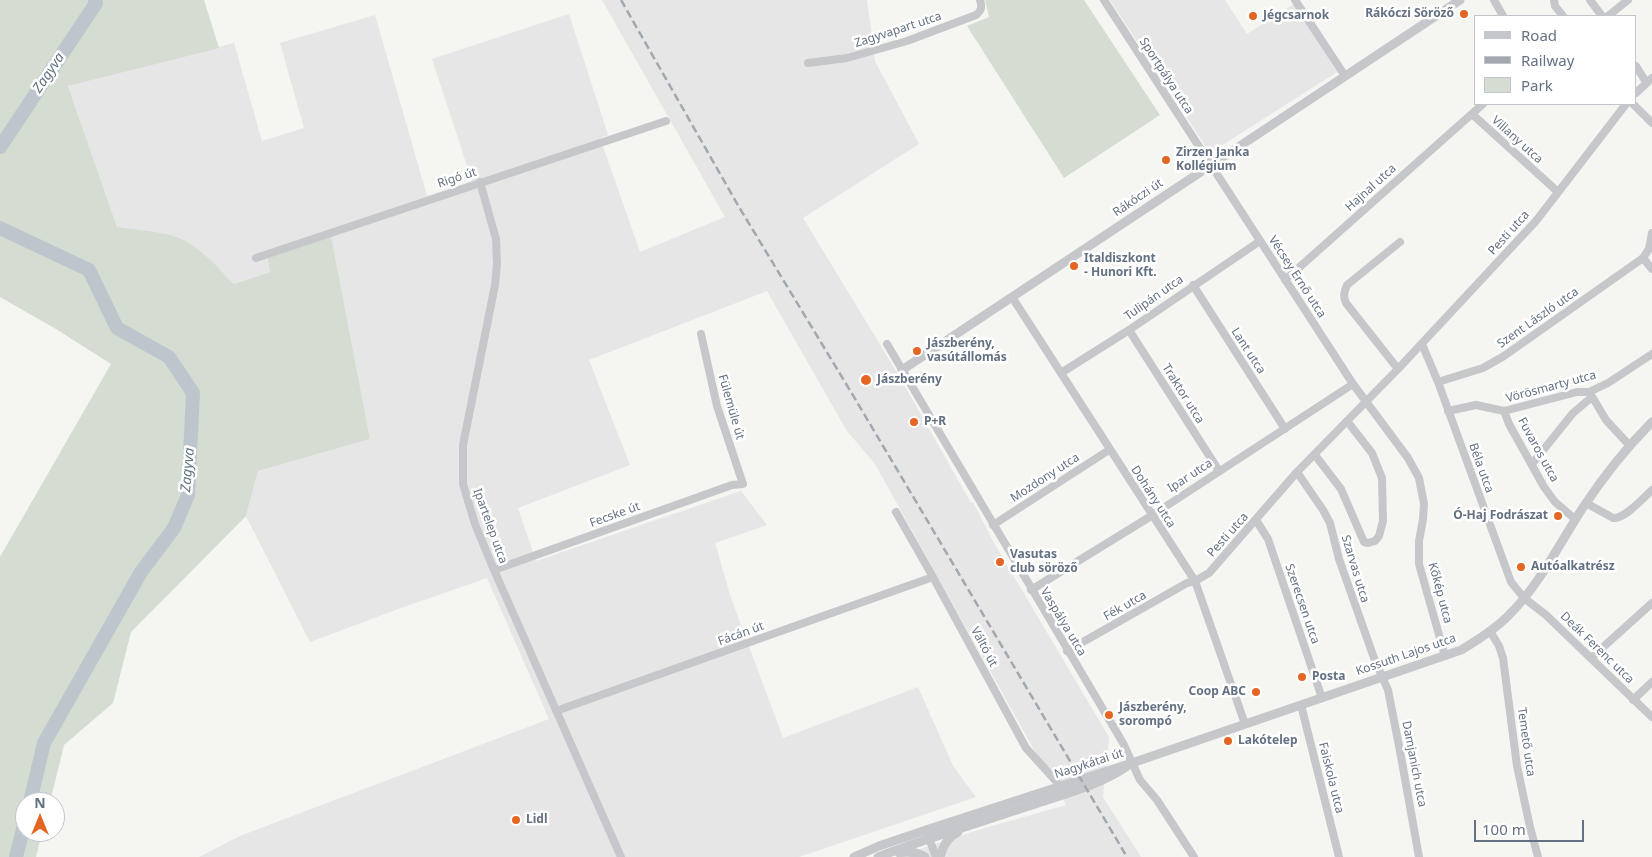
<!DOCTYPE html>
<html>
<head>
<meta charset="utf-8">
<style>
	body { margin:0 }
	#map { position:relative; width:1652px; height:857px; overflow:hidden; background:#f5f5f1; font-family:"Noto Sans",sans-serif }
	canvas { display:block }
	.legend { position:absolute; left:1474px; top:15px; width:162px; height:90px; box-sizing:border-box; background:#fff; border:1px solid #c1c6cd; margin:0; padding:6px 9px; list-style:none; font-size:15px; color:#647183 }
	.legend li { display:flex; align-items:center; gap:10px; height:25px }
	.legend b { width:25px; border:1px solid #c1c6cd }
	.north { position:absolute; left:15px; top:792px; width:50px; height:50px; box-sizing:border-box; background:#fff; border:1px solid #c1c6cd; border-radius:50%; rotate:0deg; font-size:14px; font-weight:700; line-height:20px; text-align:center; color:#647183 }
	.north::after { content:''; display:block; margin:auto; width:18px; height:22px; background:#e46623; clip-path:polygon(50% 0,100% 100%,50% 72%,0 100%) }
	.scale { position:absolute; left:1474px; top:820px; width:110px; height:22px; box-sizing:border-box; border:2px solid #647183; border-top:0; padding-left:6px; font-size:15px; line-height:18px; white-space:nowrap; color:#647183; -webkit-text-stroke:4px #fff; paint-order:stroke }
</style>
</head>
<body>
<div id="map">
<canvas width="1652" height="857"></canvas>
<ul class="legend">
<li><b style="height:6px;background:#c5c7cb"></b>Road</li>
<li><b style="height:6px;background:#a3a7ae"></b>Railway</li>
<li><b style="height:14px;background:#d5dcd2"></b>Park</li>
</ul>
<div class="north">N</div>
<div class="scale">100 m</div>
</div>
<script>
const c = document.querySelector('canvas').getContext('2d');
c.lineJoin = 'round';
function fillPath(path, color) {
  c.fillStyle = color;
  c.fill(path, 'evenodd');
}
function trace(path, color, width, dash) {
  c.strokeStyle = color;
  c.lineWidth = width;
  c.lineCap = dash ? 'butt' : 'round';
  c.setLineDash(dash || []);
  c.stroke(path);
}
function drawText(font, color, halo, rows, align = 'center') {
  c.font = font + ' "Noto Sans",sans-serif';
  c.lineWidth = 5;
  c.setLineDash([]);
  c.textBaseline = 'middle';
  c.strokeStyle = halo;
  c.fillStyle = color;
  for (const [text, x, y, turn = 0] of rows) {
    c.save();
    c.translate(x, y);
    c.rotate((+turn || 0) * Math.PI / 180);
    c.textAlign = isNaN(turn) ? turn : align;
    if (halo) c.strokeText(text, 0, 0);
    c.fillText(text, 0, 0);
    c.restore();
  }
}
fillPath(new Path2D(`
	M602 0H867L875 61 919 144 803 218 898 374 971 503 973 502 994 543 1109 737 1103 797 1141 857H896L975 831 1066 805 1033 748 875 464 847 431 767 291 589 360 630 465 518 508 536 561 741 491 767 525 715 543 731 598 783 738 918 687 953 766 976 797 799 857H199L240 836 549 719 487 578 398 609 310 642 246 516 258 471 370 439 331 237 267 256 270 272 234 284 203 253 191 244 174 236 117 227 68 86 234 43 262 141 304 128 280 43 375 15 427 196 472 181 432 59 569 14 608 135 600 138 640 252 725 217Z
	M1110 0H1225L1247 34 1294 4 1337 72 1210 153Z`), '#e5e6e5');
fillPath(new Path2D(`
	M0 0H204L219 48 68 86 117 227C135 230 156 231 174 236 199 244 217 267 234 284L270 272 267 255 331 236 370 439 258 471 246 516 131 632 113 703 64 745 50 802H25V832H42L36 857H0V557L111 364 56 329 0 297Z
	M985 0H1084L1160 115 1064 178 967 26 989 17Z`), '#d5dcd2');
trace(new Path2D(`
	M0 147 96 3 95 0
	M0 228 89 270 117 328 169 357 193 393 188 495 174 528 141 572 44 743 30 802
	M16 857 25 821`), '#bec6cd', 14);
trace(new Path2D(`
	M1104 0 1353 384 1408 458 1419 478 1424 504 1423 519 1419 541V564L1445 656
	M1295 0 1345 76
	M1494 0 1503 16
	M1554 0 1555 6 1563 16
	M1590 0 1602 16
	M1608 16 1628 0
	M808 63 847 58 907 41 976 15C982 10 982 7 980 0
	M1636 66 1646 82
	M1636 93 1652 78
	M1633 104 1652 123
	M1472 114 1558 192
	M480 182 496 239 497 264 495 285 463 445V484L475 524 494 570 621 857
	M256 258 666 121
	M1643 258 1652 269
	M1285 280 1483 104
	M1193 285 1285 429
	M1012 297 1195 581 1245 724
	M1129 330 1219 471
	M887 344 1123 743 1140 780 1157 800 1194 857
	M1422 344 1438 382 1511 582 1524 598 1546 615 1652 717
	M1398 369 1346 303C1343 296 1344 292 1347 285L1400 242
	M1061 373 1129 330 1260 241
	M1438 382 1483 368 1504 356 1643 258 1649 249 1652 233
	M1590 393 1606 420 1630 446
	M1448 411 1476 405 1504 411 1577 392H1589L1608 383 1652 354
	M1504 411 1509 424 1544 487 1555 502 1575 519
	M1315 455 1341 489 1364 542 1368 543 1375 541 1379 536 1383 521 1382 478 1372 453 1347 421
	M1532 464 1573 413 1592 397
	M1297 472 1323 510 1330 523 1339 559 1374 658 1388 690 1400 751 1419 857
	M1586 503 1613 518C1625 519 1643 498 1652 490
	M896 512 933 577 1026 748 1056 781 1059 787
	M1256 520 1268 539 1322 698
	M993 525 1109 450
	M494 570 732 485 743 484 717 406 701 334
	M1031 590 1148 518 1353 384
	M1490 631 1499 646 1503 658 1517 766 1530 827 1538 857
	M1067 651 1187 583 1195 581 1209 573 1297 472 1398 369 1536 221 1626 104
	M1591 658 1652 603
	M1633 700 1652 682
	M1301 705 1339 857
	M556 711 933 577
	M926 830 936 857`), '#c5c7cb', 8);
trace(new Path2D(`
	M902 370 1460 0
	M899 853C908 851 916 852 925 857
	M854 857 879 846 926 830 1132 763 1461 650C1478 640 1494 630 1508 616 1540 585 1560 542 1584 506 1604 476 1627 447 1652 422
	M878 857C930 837 984 821 1038 803 1068 793 1099 785 1126 767
	M940 857C943 846 947 838 958 832`), '#c5c7cb', 9);
trace(new Path2D(`
	M621 0 739 207 851 392 1127 857`), '#a3a7ae', 2.5, [8, 4]);
for (const [x, y, r, color] of [
	[1464,14,5,"#e46623"],
	[1253,16,5,"#e46623"],
	[1166,160,5,"#e46623"],
	[1074,266,5,"#e46623"],
	[917,351,5,"#e46623"],
	[866,380,6,"#e46623"],
	[914,422,5,"#e46623"],
	[1558,516,5,"#e46623"],
	[1000,562,5,"#e46623"],
	[1521,567,5,"#e46623"],
	[1302,677,5,"#e46623"],
	[1256,692,5,"#e46623"],
	[1109,715,5,"#e46623"],
	[1228,741,5,"#e46623"],
	[516,820,5,"#e46623"]
]) {
  const dot = new Path2D();
  dot.arc(x, y, r, 0, 2 * Math.PI);
  c.fillStyle = color;
  c.fill(dot);
  trace(dot, '#fff', 2);
}
drawText('bold 12px', '#647183', '#fff', [
	["Rákóczi Söröző",1454,14,"right"],
	["Jégcsarnok",1263,16],
	["Zirzen Janka",1176,153],
	["Kollégium",1176,167],
	["Italdiszkont",1084,259],
	["- Hunori Kft.",1084,273],
	["Jászberény,",927,344],
	["vasútállomás",927,358],
	["Jászberény",877,380],
	["P+R",924,422],
	["Ó-Haj Fodrászat",1548,516,"right"],
	["Vasutas",1010,555],
	["club söröző",1010,569],
	["Autóalkatrész",1531,567],
	["Posta",1312,677],
	["Coop ABC",1246,692,"right"],
	["Jászberény,",1119,708],
	["sorompó",1119,722],
	["Lakótelep",1238,741],
	["Lidl",526,820]
], 'left');
drawText('12px', '#647183', '#fff', [
	["Zagyvapart utca",898,30,-18],
	["Sportpálya utca",1166,76,57],
	["Villany utca",1517,140,42],
	["Rigó út",457,178,-18],
	["Hajnal utca",1371,188,-42],
	["Rákóczi út",1138,198,-34],
	["Pesti utca",1509,233,-48],
	["Vécsey Ernő utca",1297,277,57],
	["Tulipán utca",1154,298,-35],
	["Szent László utca",1538,318,-35],
	["Lant utca",1248,351,57],
	["Vörösmarty utca",1551,387,-15],
	["Traktor utca",1183,394,58],
	["Fülemüle út",731,407,74],
	["Fuvaros utca",1538,450,61],
	["Béla utca",1481,468,70],
	["Ipar utca",1190,476,-33],
	["Mozdony utca",1045,478,-33],
	["Dohány utca",1153,497,57],
	["Fecske út",615,515,-20],
	["Ipartelep utca",490,526,70],
	["Pesti utca",1228,535,-48],
	["Szarvas utca",1355,569,73],
	["Kőkép utca",1440,593,75],
	["Szerecsen utca",1302,604,71],
	["Fék utca",1125,606,-30],
	["Vaspálya utca",1063,622,59],
	["Fácán út",741,634,-20],
	["Váltó út",984,647,62],
	["Deák Ferenc utca",1597,648,44],
	["Kossuth Lajos utca",1406,655,-19],
	["Temető utca",1526,742,82],
	["Nagykátai út",1089,764,-18],
	["Damjanich utca",1414,764,79],
	["Faiskola utca",1331,778,76]
]);
drawText('italic 14px', '#5f737f', '#fff', [
	["Zagyva",49,73,-56],
	["Zagyva",188,470,-85]
]);
</script>
</body>
</html>
